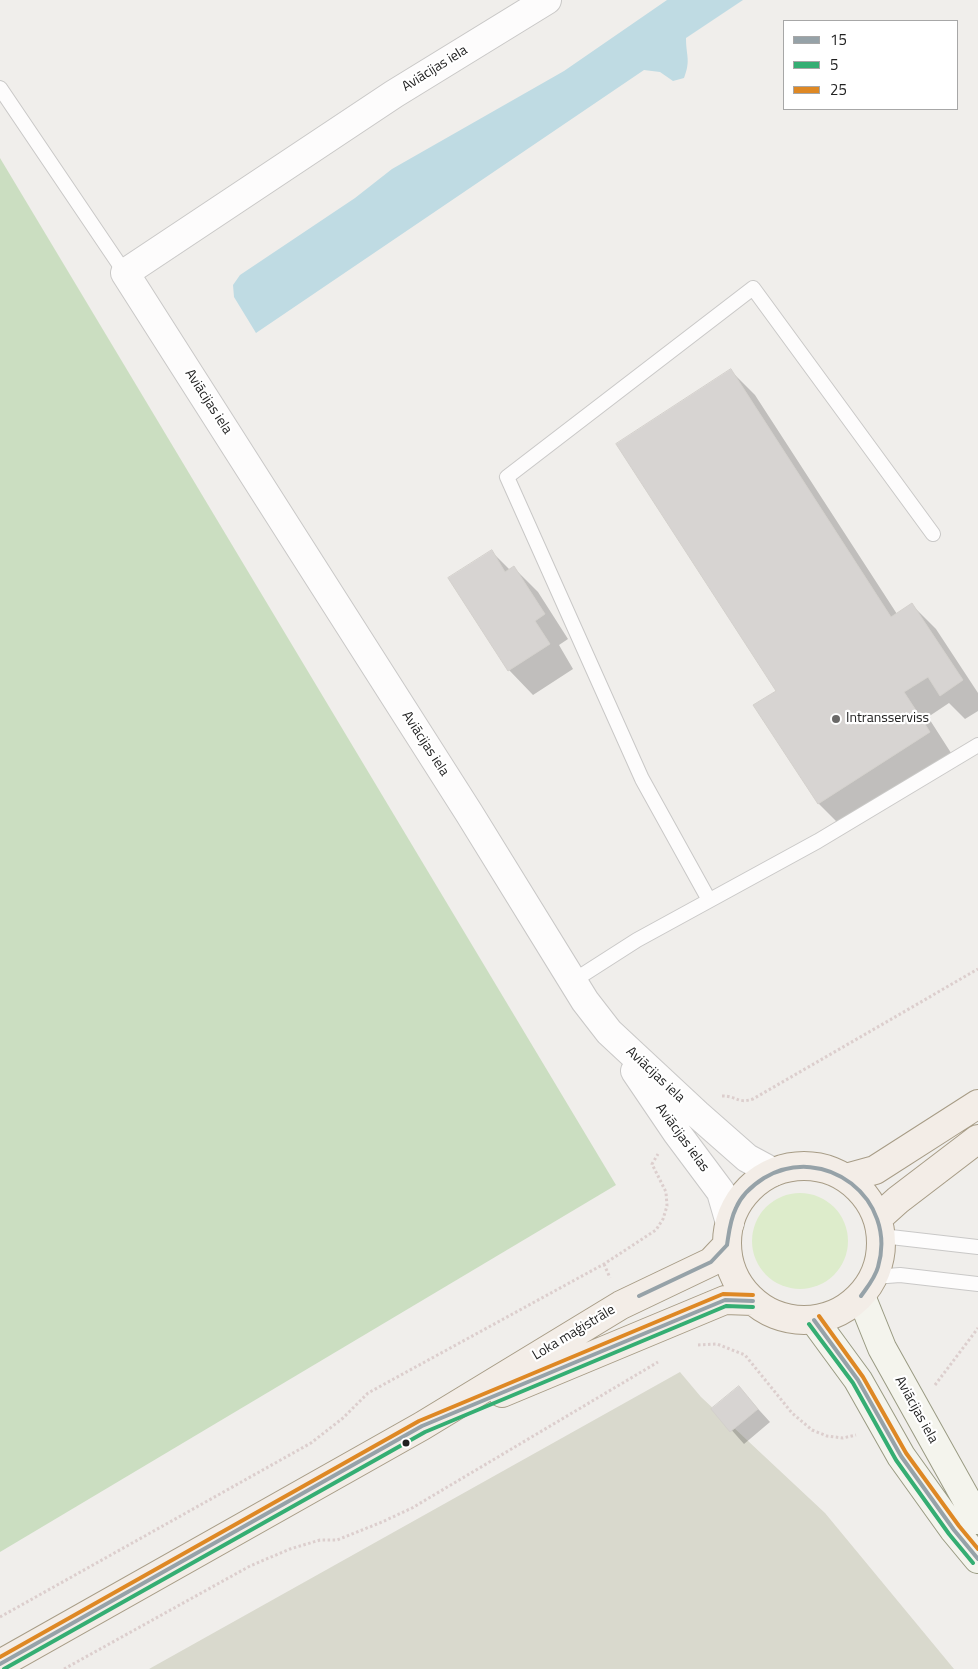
<!DOCTYPE html>
<html>
<head>
<meta charset="utf-8">
<style>
	body { margin:0 }
	#map { position:relative; width:978px; height:1669px; overflow:hidden; background:#f0eeeb; font-family:"Titillium Web",sans-serif }
	canvas { display:block }
	.legend { position:absolute; left:783px; top:20px; width:175px; height:90px; box-sizing:border-box; background:#fff; border:1px solid #a7a7a7; margin:0; padding:6px 9px; list-style:none; font-size:15px; color:#222 }
	.legend li { display:flex; align-items:center; gap:10px; height:25px }
	.legend b { width:25px; border:1px solid #a7a7a7 }
</style>
</head>
<body>
<div id="map">
<canvas width="978" height="1669"></canvas>
<ul class="legend">
<li><b style="height:6px;background:#96a2a8"></b>15</li>
<li><b style="height:6px;background:#35ae73"></b>5</li>
<li><b style="height:6px;background:#de8824"></b>25</li>
</ul>
</div>
<script>
const c = document.querySelector('canvas').getContext('2d');
c.lineJoin = 'round';
function fillPath(path, color) {
  c.fillStyle = color;
  c.fill(path, 'evenodd');
}
function trace(path, color, width, dash) {
  c.strokeStyle = color;
  c.lineWidth = width;
  c.lineCap = dash ? 'butt' : 'round';
  c.setLineDash(dash || []);
  c.stroke(path);
}
function drawText(font, color, halo, rows, align = 'center') {
  c.font = font + ' "Titillium Web",sans-serif';
  c.lineWidth = 4.5;
  c.setLineDash([]);
  c.textBaseline = 'middle';
  c.strokeStyle = halo;
  c.fillStyle = color;
  for (const [text, x, y, turn = 0] of rows) {
    c.save();
    c.translate(x, y);
    c.rotate((+turn || 0) * Math.PI / 180);
    c.textAlign = isNaN(turn) ? turn : align;
    if (halo) c.strokeText(text, 0, 0);
    c.fillText(text, 0, 0);
    c.restore();
  }
}
fillPath(new Path2D(`
	M680 1372 701 1397 825 1513 954 1669H149Z`), '#d9d9cd');
fillPath(new Path2D(`
	M752 1241a48 48 0 1 1 96 0a48 48 0 1 1-96 0Z`), '#ddeccb');
fillPath(new Path2D(`
	M0 158 616 1185 0 1552Z`), '#cbdec1');
fillPath(new Path2D(`
	M667 0H743L686 38C686 56 691 60 684 78L673 81 660 72 644 70 256 333 234 297 233 285 240 275 355 198 392 169 564 71Z`), '#bfdbe3');
fillPath(new Path2D(`
	M731 371 755 395 897 614 912 605 936 629 978 693V711L965 719 949 703 928 717 953 756 843 828 819 804 755 705 778 691Z
	M492 552 510 570 514 568 538 592 568 639 559 645 573 669 533 695 509 670Z
	M739 1388 770 1422 744 1444 713 1409Z`), '#0003');
const building = new Path2D(`
	M731 369 891 617 912 603 963 680 940 696 928 677 904 692 930 732 818 804 753 705 776 691 616 444Z
	M492 550 505 572 514 566 545 614 535 621 550 644 508 671 448 578Z
	M739 1386 758 1409 730 1432 711 1409Z`);
fillPath(building, '#d7d4d2');
trace(building, '#d3d0cc', 1);
const lane = new Path2D(`
	M0 88 125 273
	M709 900 642 779 507 477 753 288 933 534
	M573 981 637 940 818 841 978 745
	M882 1236 978 1247
	M874 1277 900 1275 978 1284`);
const street = new Path2D(`
	M547 0 394 94 125 273 469 813 585 1001 609 1032 697 1114 747 1158 773 1172
	M635 1071 677 1133 721 1192 730 1223`);
const secondary = new Path2D(`
	M861 1296 882 1348 978 1520
	M814 1320 858 1380 901 1456 954 1530 978 1559`);
const primary = new Path2D(`
	M727 1243a77 77 0 1 1 154 0a77 77 0 1 1-154 0Z
	M846 1178 875 1170 978 1104
	M878 1218 898 1200 978 1139
	M502 1393 725 1300 753 1301
	M0 1664 422 1426 621 1305 711 1262 727 1245`);
trace(lane, '#c9c8c7', 16);
trace(street, '#c9c8c7', 30);
trace(secondary, '#999a82', 30);
trace(primary, '#a79c86', 30);
trace(new Path2D(`
	M722 1096C737 1096 738 1104 753 1099L978 969
	M604 1264 610 1278
	M698 1345 717 1344 745 1355 792 1413 812 1430 827 1436 843 1438 856 1435
	M935 1385 978 1328
	M0 1617 311 1443 343 1418 368 1393 604 1264 656 1230 663 1219 667 1206 666 1192 652 1164 658 1154
	M64 1669 250 1566 290 1549 320 1540H337L382 1522 412 1508 658 1362`), '#dccecd', 3, [2.5, 2.5]);
trace(lane, '#fdfcfc', 14);
trace(street, '#fdfcfc', 28);
trace(secondary, '#f4f4ed', 28);
trace(primary, '#f3ede7', 28);
trace(new Path2D(`
	M727 1245C729 1232 730 1220 736 1208 741 1196 753 1185 764 1178 825 1142 898 1199 878 1267 875 1278 868 1286 861 1296
	M639 1296 711 1262 727 1245
	M814 1320 858 1380 901 1456 954 1530 978 1559
	M0 1664 422 1426 725 1300 753 1301`), '#96a2a8', 4);
trace(new Path2D(`
	M809 1324 853 1383 896 1460 949 1534 973 1563
	M4 1669 425 1432 726 1306 753 1307`), '#35ae73', 4);
trace(new Path2D(`
	M819 1316 863 1377 906 1453 959 1526 978 1549
	M0 1657 419 1421 723 1294 753 1295`), '#de8824', 4);
for (const [x, y, r, color] of [
	[836,719,5,"#6a6968"],
	[406,1443,4.5,"#222"]
]) {
  const dot = new Path2D();
  dot.arc(x, y, r, 0, 2 * Math.PI);
  c.fillStyle = color;
  c.fill(dot);
  trace(dot, '#fff', 2);
}
drawText('14px', '#222', '#fff', [
	["Aviācijas iela",435,69,-32],
	["Aviācijas iela",208,402,57],
	["Aviācijas iela",425,744,57],
	["Aviācijas iela",655,1075,43],
	["Aviācijas ielas",682,1138,54],
	["Loka maģistrāle",574,1333,-31],
	["Aviācijas iela",916,1410,61]
]);
drawText('14px', '#222', '#fff', [
	["Intransserviss",846,719]
], 'left');
</script>
</body>
</html>
